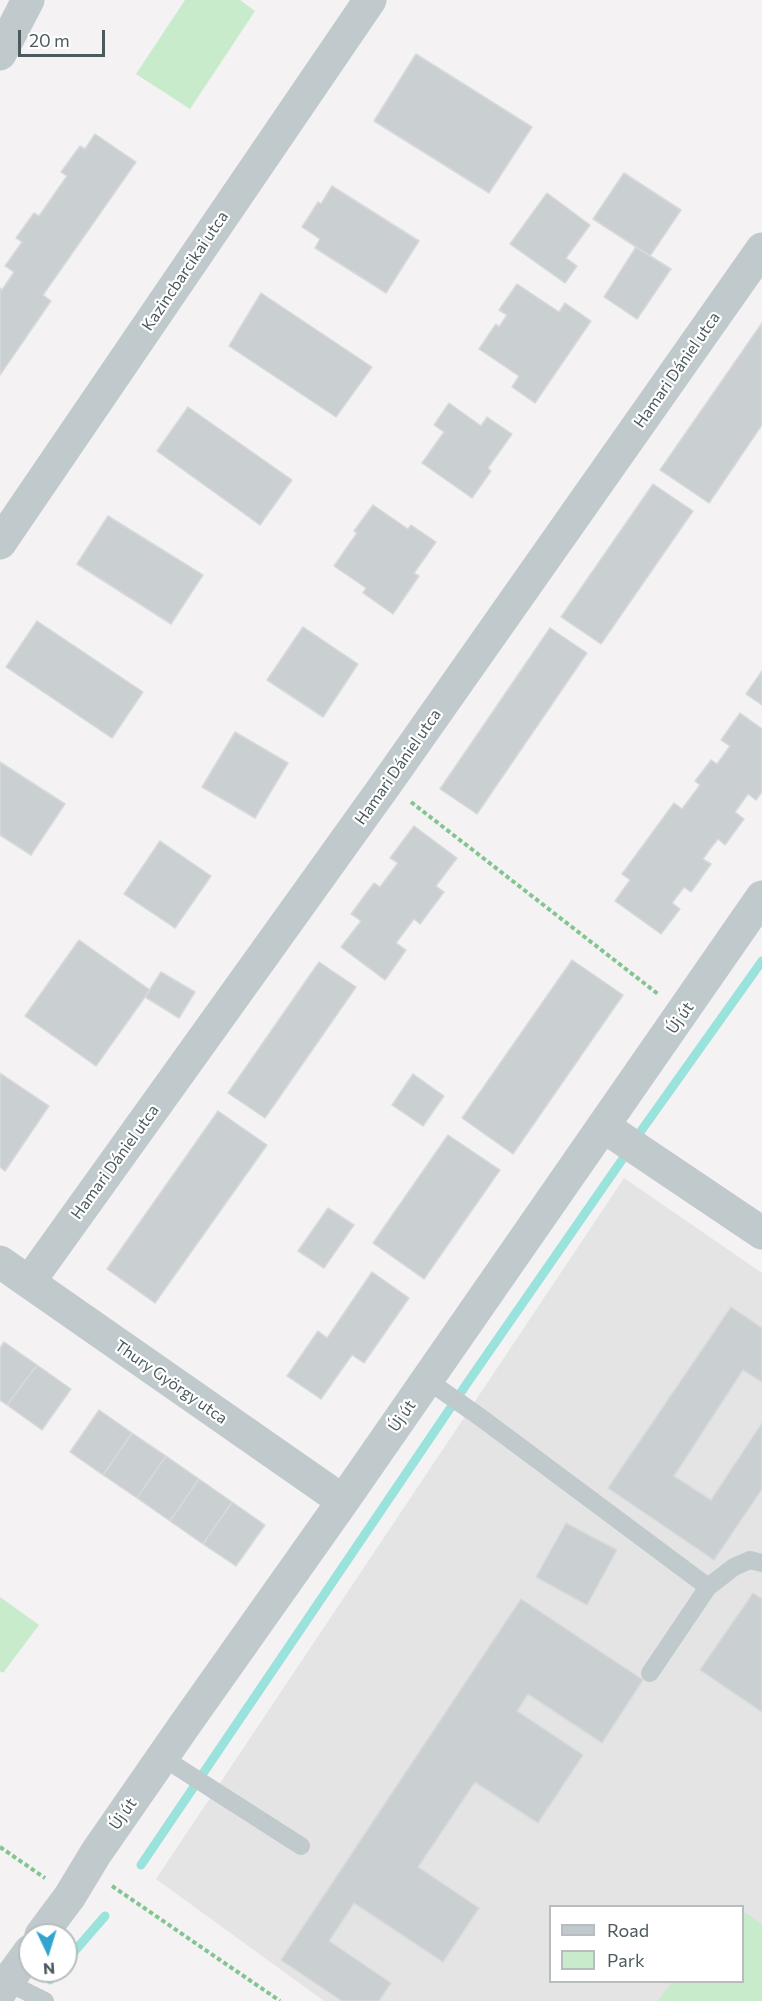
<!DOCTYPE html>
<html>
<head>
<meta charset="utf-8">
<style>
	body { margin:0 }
	#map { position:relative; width:762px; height:2001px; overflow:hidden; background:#f4f2f3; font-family:Commissioner,sans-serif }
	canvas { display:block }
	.legend { position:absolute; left:549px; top:1905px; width:195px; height:78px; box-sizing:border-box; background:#fff; border:2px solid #b7bdbe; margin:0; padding:8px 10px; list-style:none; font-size:18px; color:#4c5a5d }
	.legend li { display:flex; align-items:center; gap:12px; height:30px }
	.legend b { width:30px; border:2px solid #b7bdbe }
	.north { position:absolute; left:18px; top:1923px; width:60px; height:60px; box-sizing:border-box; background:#fff; border:2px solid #b7bdbe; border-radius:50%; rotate:176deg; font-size:16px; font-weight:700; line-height:24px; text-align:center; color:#4c5a5d }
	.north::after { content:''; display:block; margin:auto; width:21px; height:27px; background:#31a5cf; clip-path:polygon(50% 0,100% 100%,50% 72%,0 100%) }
	.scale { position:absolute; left:18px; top:30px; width:87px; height:27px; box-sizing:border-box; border:3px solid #4c5a5d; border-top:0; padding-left:8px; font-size:18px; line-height:21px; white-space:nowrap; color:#4c5a5d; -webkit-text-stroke:4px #fff; paint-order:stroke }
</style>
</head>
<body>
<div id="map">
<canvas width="762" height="2001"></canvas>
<ul class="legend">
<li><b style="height:8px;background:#c0cacd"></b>Road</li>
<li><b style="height:16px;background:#c7ebcb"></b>Park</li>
</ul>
<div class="north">N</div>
<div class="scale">20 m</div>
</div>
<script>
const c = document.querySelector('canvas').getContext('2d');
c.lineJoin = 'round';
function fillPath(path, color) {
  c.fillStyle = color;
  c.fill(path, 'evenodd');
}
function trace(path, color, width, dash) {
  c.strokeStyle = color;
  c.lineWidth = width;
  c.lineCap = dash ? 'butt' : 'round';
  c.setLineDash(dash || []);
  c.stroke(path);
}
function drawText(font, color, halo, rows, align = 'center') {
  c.font = font + ' Commissioner,sans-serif';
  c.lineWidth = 4.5;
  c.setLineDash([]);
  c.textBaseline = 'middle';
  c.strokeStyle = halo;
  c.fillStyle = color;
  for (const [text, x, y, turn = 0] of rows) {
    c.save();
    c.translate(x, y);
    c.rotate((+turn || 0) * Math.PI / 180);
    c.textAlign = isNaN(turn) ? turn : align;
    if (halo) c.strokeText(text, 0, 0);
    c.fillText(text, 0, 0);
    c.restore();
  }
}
fillPath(new Path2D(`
	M624 1178 762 1273V2001H324L156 1879ZM550 1906H742V1982H550Z`), '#e5e4e4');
fillPath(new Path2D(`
	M185 0H240L255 11 190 109 136 74Z
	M0 1597 39 1625 3 1673 0 1671Z
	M743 1911 762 1924V2001H658L672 1982H742Z`), '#c7ebcb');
trace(new Path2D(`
	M641 1131 762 961
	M141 1865 470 1379 624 1157
	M66 1961 105 1916
	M50 1980 58 1971`), '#9ae3dc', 9);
const building = new Path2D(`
	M416 54 532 127 489 193 374 121Z
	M95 134 136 162 43 295 51 301 0 375V288L2 290 14 272 5 266 22 242 16 238 34 213 39 216 67 176 61 172 80 146 85 149Z
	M624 173 681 210 650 256 593 219Z
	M332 186 419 241 386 293 315 248 320 239 302 227 318 202 321 204Z
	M547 193 590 225 566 258 577 266 565 283 510 244Z
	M636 247 671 269 637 319 604 297Z
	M517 284 559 312 565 303 591 321 535 403 512 387 519 376 479 349 496 324 499 327 507 315 499 310Z
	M261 293 372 367 336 417 229 346Z
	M762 323V425L709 503 660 470Z
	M449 403 481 426 487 417 512 434 488 468 491 471 472 498 422 463 444 432 434 425Z
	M188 407 292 480 260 525 157 451Z
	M653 484 693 511 601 644 561 617Z
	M373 505 408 529 411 525 436 542 414 573 419 576 393 614 363 593 366 588 334 566 357 533 354 531Z
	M108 516 203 575 171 624 77 564Z
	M37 621 143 692 112 738 6 667Z
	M303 627 358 664 323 717 267 680Z
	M550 628 587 653 477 814 440 789Z
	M762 671V705L746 694Z
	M740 713 762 729V792L756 800 748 794 735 812 744 819 725 845 718 839 710 849 703 859 711 864 691 892 684 887 672 903 680 909 661 934 615 901 630 880 622 874 674 803 682 809 700 785 695 781 711 760 717 764 730 746 721 740Z
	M235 732 288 763 255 818 202 787Z
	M0 762 65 804 31 855 0 835Z
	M414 826 457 858 436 886 444 892 420 924 414 919 396 943 406 950 385 980 341 947 361 921 351 914 374 883 380 887 398 863 390 858Z
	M160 841 211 876 175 928 124 894Z
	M79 940 150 990 96 1066 25 1016Z
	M572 960 623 995 513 1154 462 1118Z
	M319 962 356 987 265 1118 228 1093Z
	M161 972 195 992 179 1018 145 997Z
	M0 1073 49 1106 5 1171 0 1167Z
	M413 1074 444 1096 423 1126 392 1105Z
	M218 1111 267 1145 155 1303 107 1269Z
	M448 1135 500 1170 424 1279 373 1243Z
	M328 1208 354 1225 324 1268 298 1251Z
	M372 1272 409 1298 364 1363 352 1355 321 1399 287 1376 318 1331 327 1338Z
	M731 1307 762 1328V1382L743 1370 674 1476 711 1500 762 1423V1489L714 1560 608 1488Z
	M4 1342 37 1365 7 1405 0 1400V1348Z
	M37 1365 71 1389 42 1430 7 1405Z
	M99 1410 132 1433 103 1475 70 1452Z
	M132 1433 166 1456 137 1498 103 1475Z
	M166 1456 199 1479 170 1521 137 1498Z
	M199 1479 232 1502 203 1544 170 1521Z
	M232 1502 265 1525 236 1566 203 1544Z
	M566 1523 617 1550 587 1605 536 1577Z
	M753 1593 762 1599V1712L700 1670Z
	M521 1599 643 1680 602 1743 528 1694 517 1711 583 1755 538 1823 475 1782 418 1867 479 1908 443 1962 354 1903 329 1941 391 1983 379 2001H342L281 1960Z`);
fillPath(building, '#cacfd1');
trace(building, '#d7dadc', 1.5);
trace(new Path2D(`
	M411 802 658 994
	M0 1847 45 1878
	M112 1886 280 2001`), '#83c591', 4, [4.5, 3]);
trace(new Path2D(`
	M427 1380 480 1417 708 1587
	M650 1673 708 1587 734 1567 750 1560 762 1563
	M162 1757 301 1846
	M7 1982 45 2001`), '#c0cacd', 18);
trace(new Path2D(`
	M0 54 28 0
	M0 543 370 0
	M603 1126 762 1233
	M0 1262 343 1501
	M29 1282 386 784 762 249
	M41 1935 70 1896 96 1853 184 1726 343 1501 762 897
	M0 1992 30 1951`), '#c0cacd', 33);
drawText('16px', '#4c5a5d', '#fff', [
	["Kazincbarcikai utca",185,271,-56],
	["Hamari Dániel utca",677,370,-55],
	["Hamari Dániel utca",398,767,-55],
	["Új út",680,1018,-55],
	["Hamari Dániel utca",115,1162,-54],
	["Thury György utca",171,1382,35],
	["Új út",402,1416,-55],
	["Új út",123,1814,-55]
]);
</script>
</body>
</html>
